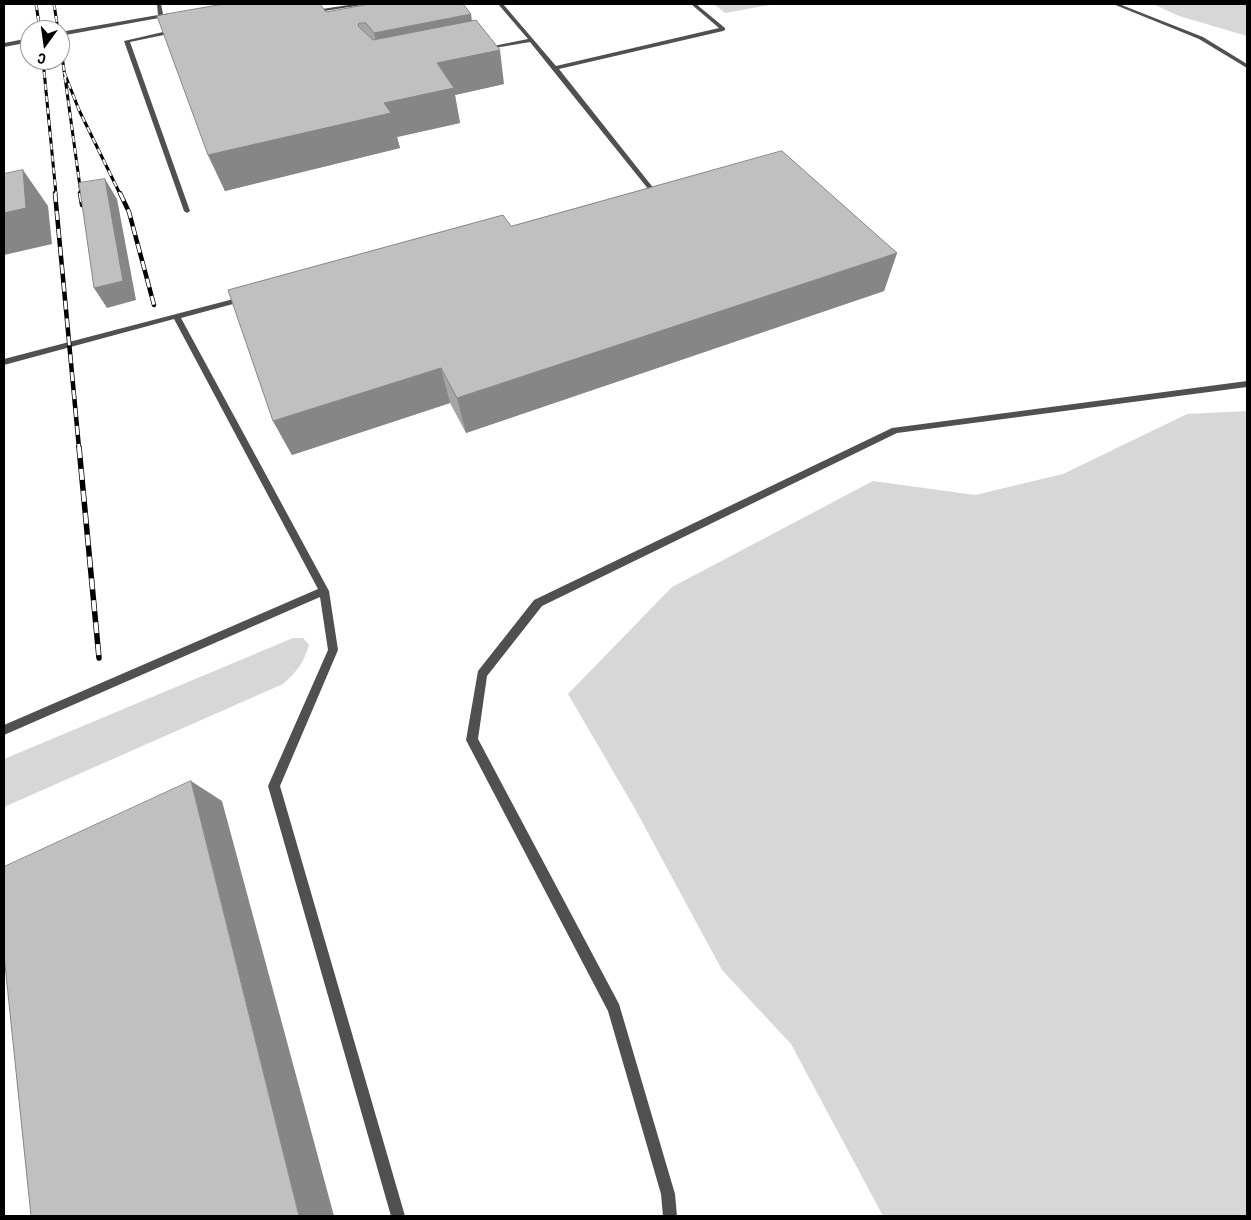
<!DOCTYPE html>
<html>
<head>
<meta charset="utf-8">
<style>
	body { margin:0 }
	#map { position:relative; width:1251px; height:1220px; overflow:hidden; background:#fff; font-family:"Roboto Condensed",sans-serif }
	canvas { display:block }
	.frame { position:absolute; inset:0; border:5px solid #000; pointer-events:none }
	.north { position:absolute; left:20px; top:20px; width:50px; height:50px; box-sizing:border-box; background:#fff; border:1px solid #999; border-radius:50%; rotate:194deg; font-size:14px; font-weight:700; line-height:20px; text-align:center; color:#000 }
	.north::after { content:''; display:block; margin:auto; width:18px; height:22px; background:#000; clip-path:polygon(50% 0,100% 100%,50% 72%,0 100%) }
</style>
</head>
<body>
<div id="map">
<canvas width="1251" height="1220"></canvas>
<div class="frame"></div>
<div class="north">С</div>
</div>
<script>
const c = document.querySelector('canvas').getContext('2d');
c.lineJoin = 'round';
function fillPath(path, color) {
  c.fillStyle = color;
  c.fill(path, 'evenodd');
}
function trace(path, color, width, dash) {
  c.strokeStyle = color;
  c.lineWidth = width;
  c.lineCap = dash ? 'butt' : 'round';
  c.setLineDash(dash || []);
  c.stroke(path);
}
fillPath(new Path2D(`
	M714 4H775L725 13Z
	M1153 4H1247V36L1179 16Z
	M1247 411V1216H883L791 1044 722 970 634 807 568 694 672 587 873 481 975 495 1063 474 1187 414Z
	M293 638H303L309 645C304 662 297 672 283 684L4 807V759Z`), '#d7d7d7');
fillPath(new Path2D(`
	M157 4H161L163 14H170V16L60 36V32L158 15Z
	M355 4H368L312 13 309 11Z
	M498 4H503L556 66 719 28 691 4H696L725 28V30L723 31 559 69 655 190V192L643 194V192L649 190 530 42 483 50V48L528 39Z
	M176 29 179 31 178 32 130 42 190 211 187 213 184 211 124 41Z
	M30 38V42L4 47V43Z
	M245 296 249 298 248 300 181 318 329 591 338 650 280 786 405 1216H391L268 786 328 650 320 597 4 735V725L318 589 174 319 4 365V359Z`), '#505050');
fillPath(new Path2D(`
	M1113 4H1119L1203 37 1247 64V68L1199 39Z
	M1247 381V387L897 433 542 606 487 676 478 739 619 1004 675 1194 677 1216H663L661 1194 608 1011 466 740 478 671 534 600 892 428Z`), '#505050');
const railFar2 = new Path2D(`
	M36 4 40 30
	M54 4 58 30
	M60 41 81 194
	M43 60 56 194
	M64 72 79 110 120 194`);
const railFar1 = new Path2D(`
	M55 193 79 448
	M80 193 82 205
	M120 193 129 212 154 305`);
const rail = new Path2D(`
	M79 447 99 658`);
trace(railFar2, '#000', 3);
trace(railFar1, '#000', 4.5);
trace(rail, '#000', 5.5);
trace(railFar2, '#fff', 2, [6]);
trace(railFar1, '#fff', 3, [9]);
trace(rail, '#fff', 4, [11]);
fillPath(new Path2D(`
	M326 12 472 21 504 84 455 95 460 123 397 137 400 148 225 191 208 155Z
	M511 226 897 253 884 291 466 433 450 403 292 455 273 421Z`), '#a5a5a5');
fillPath(new Path2D(`
	M471 14 476 48 383 67 374 33Z
	M500 50 504 84 455 95 460 123 397 137 400 148 225 191 208 155 384 103 437 63Z
	M23 170 48 206 52 244 4 255V213Z
	M105 179 117 199 136 300 107 308 94 288Z
	M897 253 884 291 466 433 457 398Z
	M441 368 450 403 292 455 273 421Z
	M191 781 222 801 334 1216H299Z`), '#868686');
const building = new Path2D(`
	M224 4H320L326 12 370 4H463L471 14 374 33 366 23H359L358 26 373 40 476 20 500 50 437 63 454 88 384 103 391 113 208 155 157 16Z
	M782 151 897 253 457 398 441 368 273 421 228 290 503 215 511 226Z
	M23 170 26 208 4 213V174Z
	M105 179 123 281 94 288 79 183Z
	M191 781 299 1216H31L4 955V867Z`);
fillPath(building, '#c0c0c0');
trace(building, '#868686', 1);
</script>
</body>
</html>
